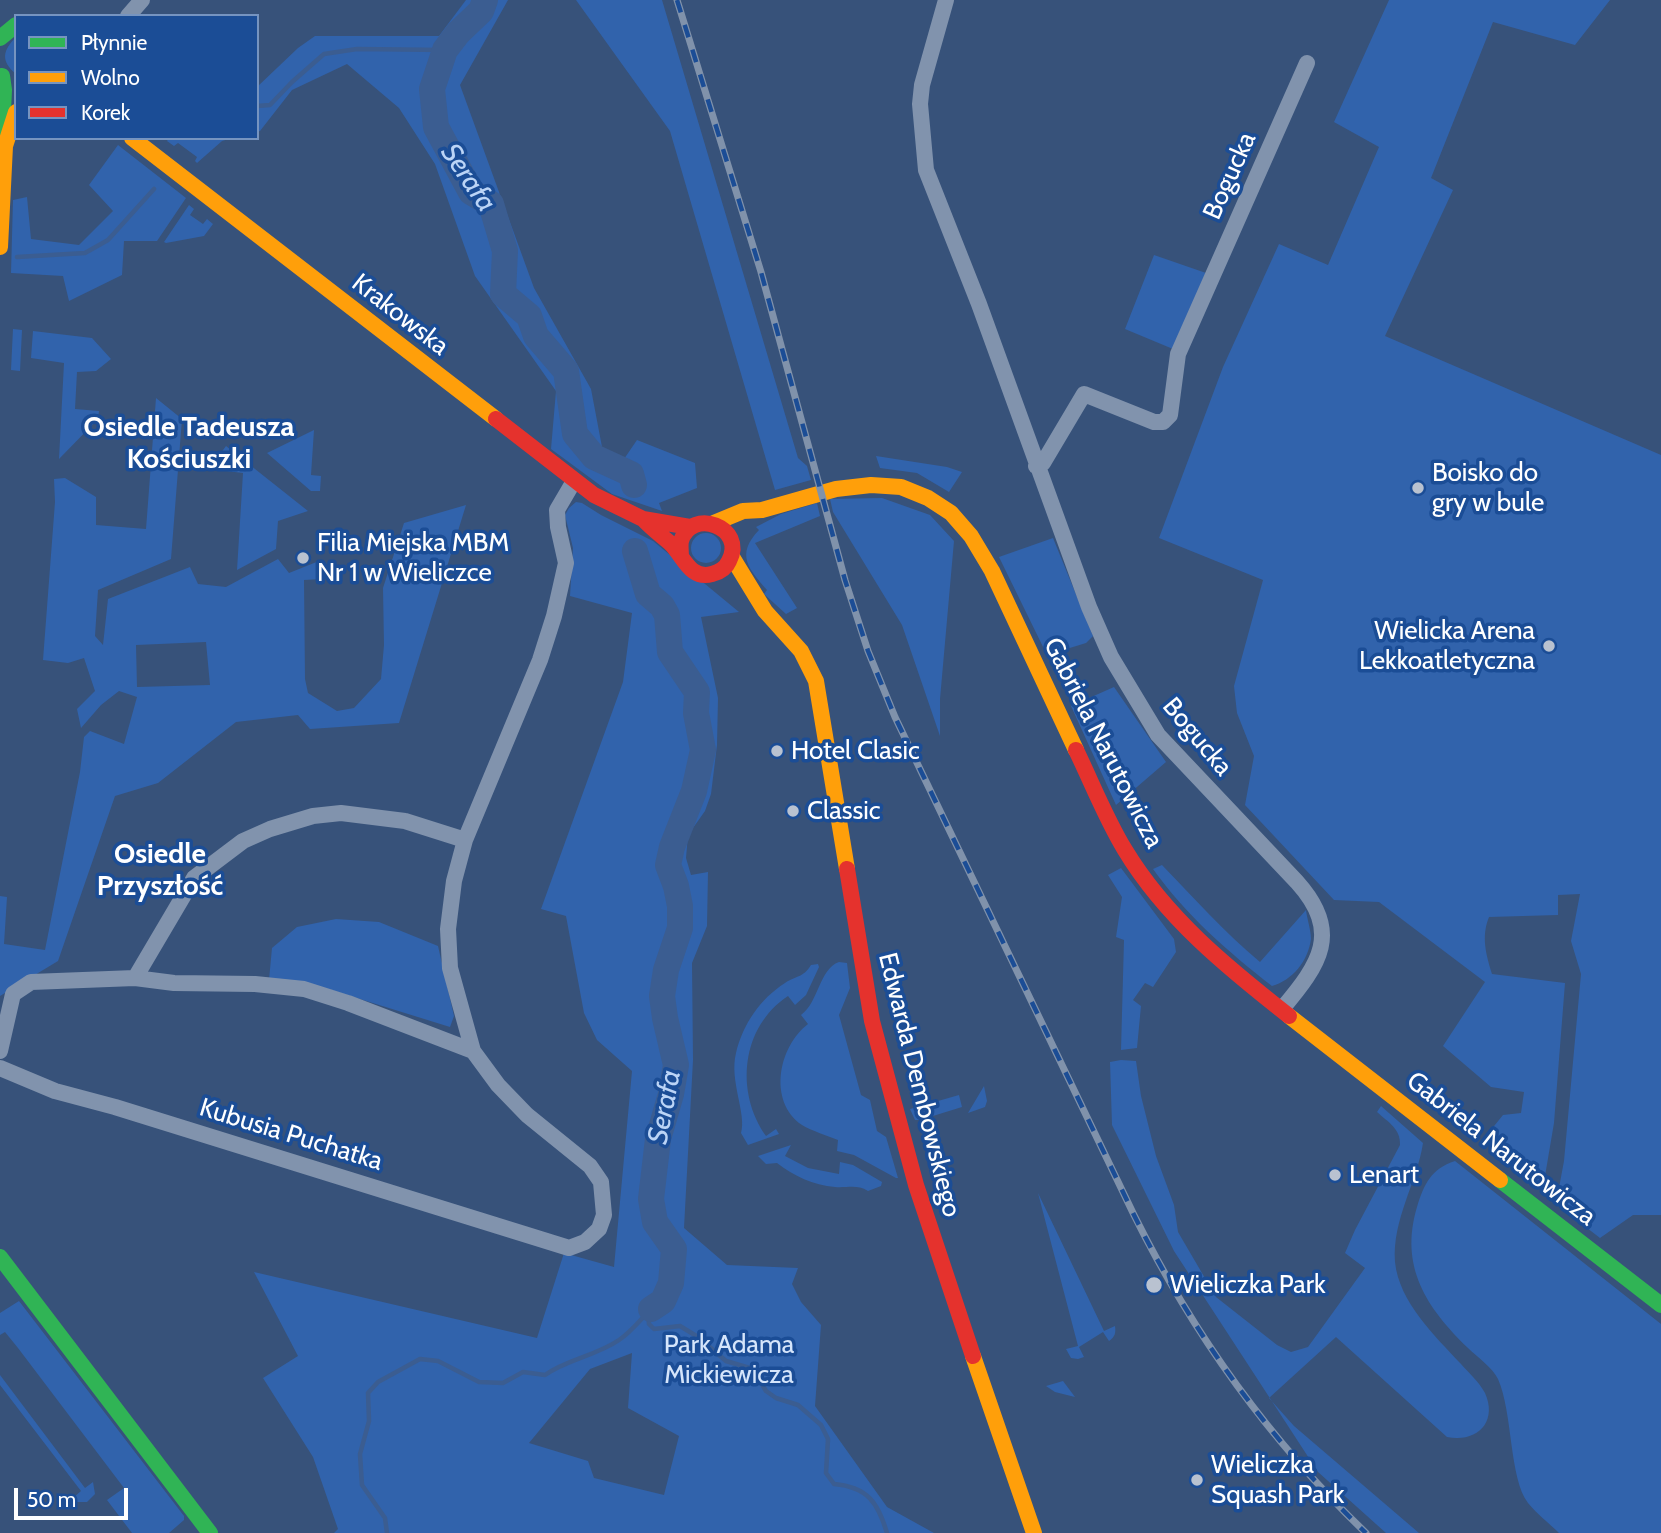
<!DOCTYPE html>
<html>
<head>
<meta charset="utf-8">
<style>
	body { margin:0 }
	#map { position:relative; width:1661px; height:1533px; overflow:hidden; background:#37527a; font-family:Cabin,sans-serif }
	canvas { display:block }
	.legend { position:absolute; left:14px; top:14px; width:245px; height:126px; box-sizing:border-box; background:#1b4d96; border:2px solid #7694c0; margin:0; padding:9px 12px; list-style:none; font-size:21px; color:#fff }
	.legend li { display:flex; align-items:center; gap:14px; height:35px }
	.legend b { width:35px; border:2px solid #7694c0 }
	.scale { position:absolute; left:14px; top:1488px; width:114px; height:32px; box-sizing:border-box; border:4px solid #fff; border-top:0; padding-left:9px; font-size:21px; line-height:24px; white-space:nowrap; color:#fff; -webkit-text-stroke:5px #1b4d96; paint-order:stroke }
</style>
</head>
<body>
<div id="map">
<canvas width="1661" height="1533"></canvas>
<ul class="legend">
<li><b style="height:9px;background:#30b455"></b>Płynnie</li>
<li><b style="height:9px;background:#ff9f0a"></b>Wolno</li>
<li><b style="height:9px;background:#e5322d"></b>Korek</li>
</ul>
<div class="scale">50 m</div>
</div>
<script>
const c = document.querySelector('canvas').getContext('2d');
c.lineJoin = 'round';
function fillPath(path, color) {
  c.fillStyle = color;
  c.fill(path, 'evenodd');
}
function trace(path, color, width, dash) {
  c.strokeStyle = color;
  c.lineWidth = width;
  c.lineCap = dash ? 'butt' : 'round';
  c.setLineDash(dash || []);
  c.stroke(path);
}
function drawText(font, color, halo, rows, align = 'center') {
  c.font = font + ' Cabin,sans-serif';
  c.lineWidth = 7;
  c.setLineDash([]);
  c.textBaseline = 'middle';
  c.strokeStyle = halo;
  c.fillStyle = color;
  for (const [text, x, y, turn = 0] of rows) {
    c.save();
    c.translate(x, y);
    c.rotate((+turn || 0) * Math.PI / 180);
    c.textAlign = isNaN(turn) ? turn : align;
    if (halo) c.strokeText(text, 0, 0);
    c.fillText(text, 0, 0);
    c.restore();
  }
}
fillPath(new Path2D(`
	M466 0H508L460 85 534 288 591 389 602 447 624 459 637 440 695 463 697 488 659 503 662 511 612 494 551 449 556 391 475 276 435 164 399 108 347 64 292 90 260 131 257 132V87L298 48 315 36H439Z
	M576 0H662L798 458 807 466 811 480 775 490 670 131Z
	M1389 0H1610L1575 45 1493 22 1431 178 1453 190 1385 336 1661 455V1215H1633L1600 1238 1556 1204 1564 1161 1581 974 1571 941 1580 894 1558 895V915L1489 917C1481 937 1486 954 1492 974L1565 983 1554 1123 1545 1176 1539 1182 1486 1136 1503 1115 1521 1113 1524 1092 1491 1087 1443 1046 1485 982 1379 902 1334 900 1245 805 1254 756 1237 713 1234 686 1263 580 1159 538 1223 367 1279 244 1328 265 1379 147 1334 122Z
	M16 37V74C0 61 3 50 16 37Z
	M169 138H232L222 141 197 163 195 161 197 157 178 143 174 146 167 141Z
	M118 145 186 198 157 241H124L122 275 69 301 63 276 11 273 13 200 27 197 31 239 79 245 113 211 89 185Z
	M189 205 194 209 190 215 203 224 207 219 213 224 204 236 166 243 164 242Z
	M1154 255 1206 273 1173 349 1125 329Z
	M13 329 22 330 20 371 11 370Z
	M33 331 92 338 111 359 96 371 77 372 75 409 99 411 98 419 59 459 64 363 31 358Z
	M156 398 182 419 171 559 98 590 95 636 103 645 108 599 190 567 198 584 226 587 278 559 289 573 319 561 322 579 304 580 305 679 308 693 337 711 354 708 381 679 384 645 383 588 404 523 466 505 399 723 310 729 298 715 236 722 158 783 115 796 58 961 0 996V896L7 897 4 944 45 950 80 772 84 737 90 731 124 744 137 697 119 691 101 705 81 728 77 709 95 691 84 658 68 663 43 660 55 502 54 479 65 478 96 497V525L146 529ZM206 642 210 685 137 687 136 645Z
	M314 430 311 475 321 476 320 491H311L267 453Z
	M226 446 308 511 278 521 276 549 237 570 243 473 209 469Z
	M876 456 947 467 962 472 949 492 917 473 880 468Z
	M882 498 930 515 954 541 940 699V736L902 625 833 512 830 499Z
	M576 502 582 503 601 515 653 541 739 612 701 617 718 698 717 745 711 794 705 811 688 835 686 858 691 875 708 872 707 926 692 963 693 1060 684 1228 727 1265 798 1268 792 1284 801 1302 821 1325 815 1406 887 1507 934 1533H334L338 1529 313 1457 263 1378 298 1356 254 1272 537 1338 564 1253 614 1267 632 1071 597 1040 584 1013 566 916 541 909 623 682 632 613 570 596 573 548 565 515 569 508ZM632 1353 628 1408 679 1436 664 1495 594 1478 588 1461 529 1443 590 1369Z
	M817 503 820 516 755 543 797 608 786 614 764 594 767 590C749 569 735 555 759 530L756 527 781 514Z
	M691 548a15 15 0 1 1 30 0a15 15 0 1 1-30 0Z
	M1053 538 1093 636 1086 643 1047 655 999 557Z
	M1114 687 1166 762 1116 805 1071 706Z
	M1162 865C1194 898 1225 933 1260 962L1306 910C1307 919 1311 930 1311 939 1308 961 1293 980 1272 986 1227 951 1186 915 1153 869Z
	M1121 868 1174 939 1176 952 1153 987 1145 983 1133 1000 1141 1006 1137 1048 1121 1050 1124 940 1116 937 1122 897 1108 875Z
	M336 919 379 922 438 946 454 1016 450 1027 318 986 269 980 272 948 297 927Z
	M839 962 847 963 850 988 839 1015 861 1095 870 1100 877 1131 886 1137 898 1178H896L854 1155 837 1151 838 1140C826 1135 812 1131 802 1125 767 1101 779 1046 808 1024L801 1015C819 1002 819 969 839 962Z
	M818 964 819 967 806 995 795 1005 788 996C741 1027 735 1092 766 1136L776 1129 779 1134 748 1145 741 1133C747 1114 729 1081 736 1053 743 1024 760 999 785 983 797 975 803 978 811 965Z
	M1121 1060 1136 1061 1141 1096 1156 1156 1174 1205 1178 1232 1216 1297 1277 1345 1291 1352 1308 1347 1365 1268 1345 1253 1355 1230 1400 1145C1401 1129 1388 1122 1377 1112L1381 1106 1423 1143C1417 1183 1392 1219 1395 1262 1399 1302 1435 1336 1461 1364 1469 1373 1479 1382 1485 1393 1498 1422 1477 1443 1447 1437L1336 1337 1269 1398 1294 1426 1419 1533H1386L1318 1472 1174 1251 1112 1125 1110 1062Z
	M984 1086 987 1101 985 1107 968 1113Z
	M959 1095 962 1107 920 1120H915L910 1109Z
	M791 1145 785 1156 808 1168 839 1174 840 1162 853 1165 882 1182 881 1186 868 1191C857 1184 848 1188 835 1187 813 1185 794 1176 777 1163L766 1164 758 1156Z
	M1455 1161 1661 1324V1533H1559C1549 1523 1537 1514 1528 1503 1509 1478 1513 1413 1498 1379 1493 1368 1477 1357 1468 1348 1427 1308 1399 1267 1417 1207 1424 1184 1431 1169 1455 1161Z
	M1038 1193 1104 1331 1115 1326C1116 1333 1115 1337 1109 1341L1103 1332 1079 1347 1084 1357 1078 1359 1071 1358 1066 1349 1078 1346Z
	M19 1301 184 1516V1520L169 1533H132L107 1500 124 1488 18 1348 5 1332 0 1335V1313Z
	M0 1375 85 1488 93 1482 95 1494 87 1502H77L73 1498 81 1491 0 1385Z
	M1063 1381 1075 1397 1055 1392 1046 1386Z`), '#3163ac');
trace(new Path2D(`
	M257 106 270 105 292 82 324 54 357 49 445 50
	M17 257 85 253 108 240 154 189
	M648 1314 649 1324 654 1329 680 1326 698 1337 726 1361 753 1369 766 1391 776 1398 798 1405 821 1425 828 1439 826 1473 834 1484C868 1487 878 1503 887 1533
	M387 1533 385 1518 362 1485 360 1454 369 1421 368 1393 378 1382 420 1359 438 1361 479 1382 503 1383 523 1372 545 1375C567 1359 596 1356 619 1340 631 1332 641 1319 651 1309`), '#3b5d91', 4.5);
trace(new Path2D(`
	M485 0 481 11 458 33 445 50 432 89 436 127 471 192 491 204 505 251 503 294 529 316 536 336 566 371 575 434 594 457 631 474 634 485
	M635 551 648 594 662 606 667 615 670 652 697 692 696 713 703 750 694 791 672 847 668 865 676 886 680 906V928L666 970 662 996 665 1018 676 1065 671 1094 658 1139 651 1199 655 1222 674 1249 671 1283 663 1301 651 1309`), '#3b5d91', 26);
trace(new Path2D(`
	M946 0 922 85 920 104 926 170 979 304 1089 607 1111 657 1158 735 1297 882C1342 932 1320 964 1282 1009
	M128 16 142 0
	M1036 466 1043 463 1084 394 1154 422H1163L1170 415 1178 354 1307 63
	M135 978 194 878 243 841 270 829 313 816 341 813 405 821 465 840
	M0 1051 13 994 31 982 135 978 174 983 255 984 304 989 348 1003 473 1051
	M0 1068 55 1091 115 1107 569 1248 585 1242 599 1229 604 1215 601 1182 590 1166 527 1115 498 1085 473 1051 450 968 448 929 454 881 465 840 540 660 554 616 566 563 558 527 557 510 574 481`), '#8193ad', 16);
trace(new Path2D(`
	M0 38 16 25
	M2 76 4 90 2 132
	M1500 1180 1661 1305
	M0 1257 210 1533`), '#30b455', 16);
trace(new Path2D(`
	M132 138 496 419
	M0 247 5 146 16 112
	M714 523 743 511 762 510 836 489 871 485 901 487 928 498 951 513 971 536 992 571 1076 750
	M732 557 765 611 801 651 816 681 847 869
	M1289 1016 1500 1180
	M973 1356 1034 1533`), '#ff9f0a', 16);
trace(new Path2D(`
	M496 419 594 495 643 519 690 527
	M643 519C652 529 662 536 671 544 684 557 690 580 712 574 720 572 726 568 729 561 747 527 691 507 681 541 680 545 681 552 681 557
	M1076 750C1092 783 1106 819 1125 850 1166 918 1228 968 1289 1016
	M847 869 872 1021 916 1185 973 1356`), '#e5322d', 16);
const rail = new Path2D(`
	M677 0 761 272 845 580 868 651 895 717 1134 1215C1193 1334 1270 1441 1366 1533`);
trace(rail, '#8092ab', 7);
trace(rail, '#1b4d96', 4.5, [13]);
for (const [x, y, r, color] of [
	[1418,488,7,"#b9c2d0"],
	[303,558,7,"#b9c2d0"],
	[1549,646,7,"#b9c2d0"],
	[777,751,7,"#b9c2d0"],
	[793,811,7,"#b9c2d0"],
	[1335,1175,7,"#b9c2d0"],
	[1154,1285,9,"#b9c2d0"],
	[1197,1480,7,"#b9c2d0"]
]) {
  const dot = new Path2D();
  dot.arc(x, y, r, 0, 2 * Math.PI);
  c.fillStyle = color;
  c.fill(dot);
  trace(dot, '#1b4d96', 2.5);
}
drawText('26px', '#fff', '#1b4d96', [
	["Bogucka",1230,176,-66],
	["Krakowska",400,315,38],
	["Bogucka",1197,737,50],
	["Gabriela Narutowicza",1103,743,63],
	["Edwarda Dembowskiego",919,1085,76],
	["Kubusia Puchatka",291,1135,17],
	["Gabriela Narutowicza",1501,1149,38]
]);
drawText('26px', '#fff', '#1b4d96', [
	["Boisko do",1432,473],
	["gry w bule",1432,503],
	["Filia Miejska MBM",317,543],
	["Nr 1 w Wieliczce",317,573],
	["Wielicka Arena",1535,631,"right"],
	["Lekkoatletyczna",1535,661,"right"],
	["Hotel Clasic",791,751],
	["Classic",807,811],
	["Lenart",1349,1175],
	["Wieliczka Park",1170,1285],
	["Wieliczka",1211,1465],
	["Squash Park",1211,1495]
], 'left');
drawText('26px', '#d5e5fb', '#1b4d96', [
	["Park Adama",729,1345],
	["Mickiewicza",729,1375]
]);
drawText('italic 28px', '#bbd4f6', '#1b4d96', [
	["Serafa",468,178,56],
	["Serafa",665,1107,-79]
]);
drawText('bold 28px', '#fff', '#1b4d96', [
	["Osiedle Tadeusza",189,428],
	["Kościuszki",189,460],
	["Osiedle",160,855],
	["Przyszłość",160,887]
]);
</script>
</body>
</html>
